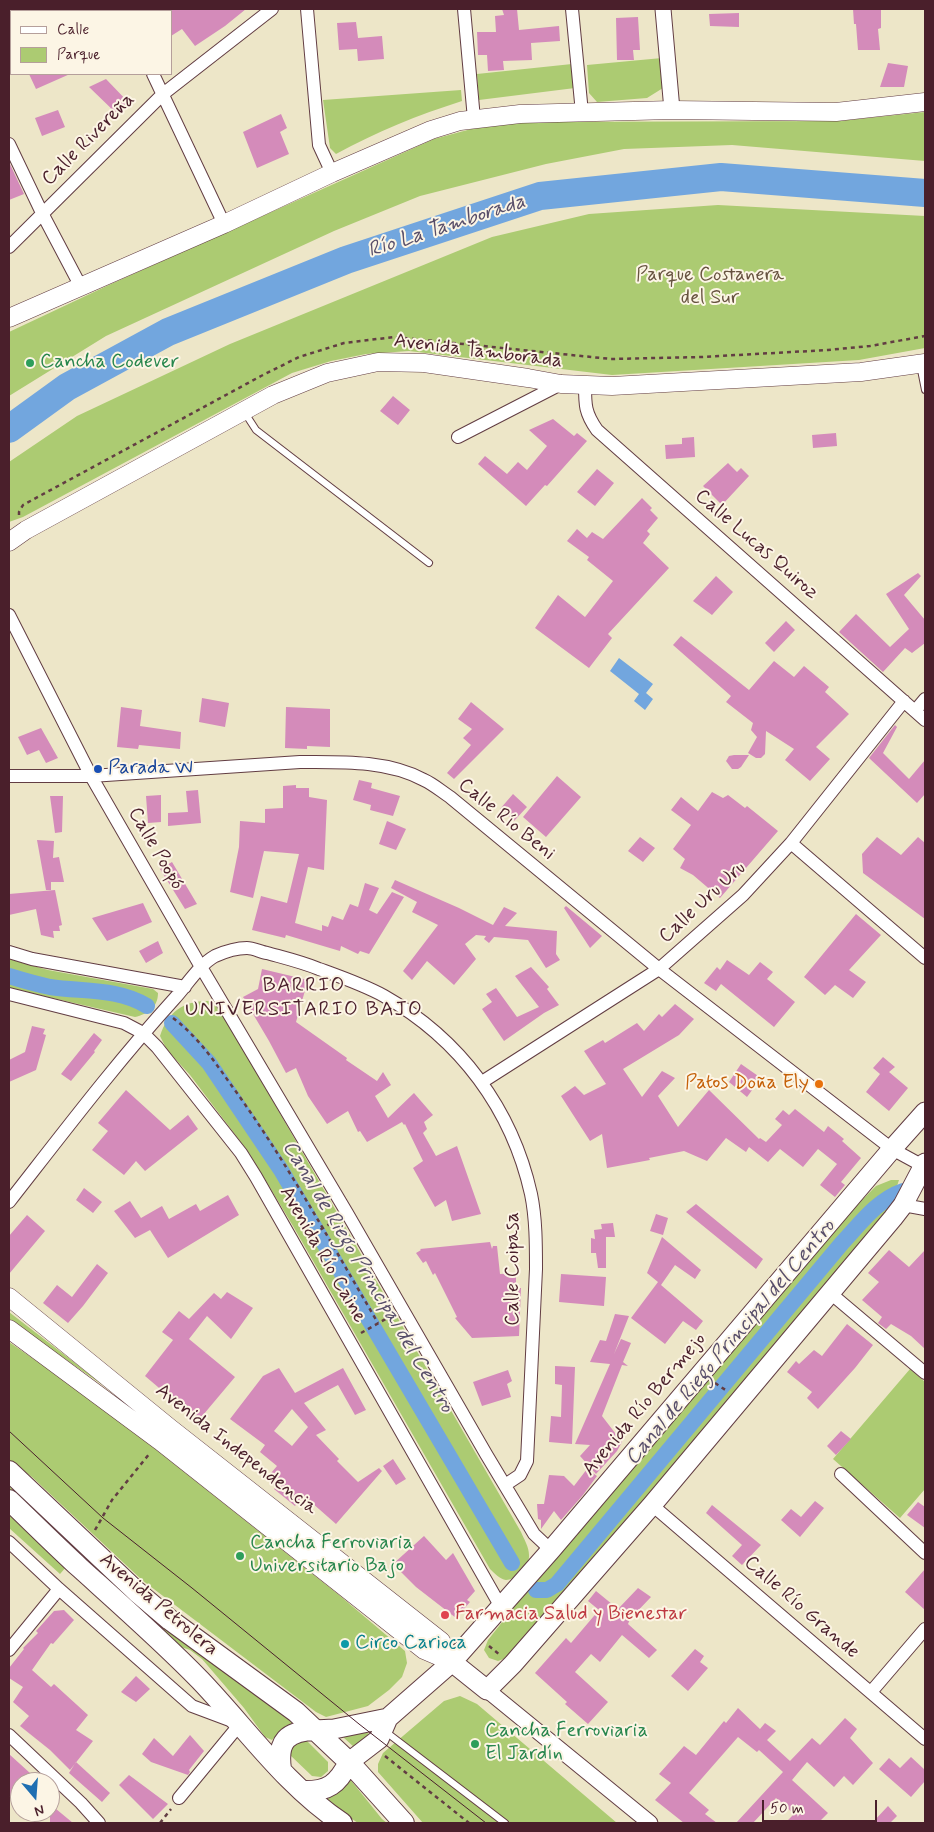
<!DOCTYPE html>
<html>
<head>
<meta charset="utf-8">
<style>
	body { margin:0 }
	#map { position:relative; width:934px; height:1832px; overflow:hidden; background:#ede6c8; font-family:Mynerve,sans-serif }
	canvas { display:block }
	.frame { position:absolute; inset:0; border:10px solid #4a1f2b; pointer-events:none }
	.legend { position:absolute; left:10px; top:10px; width:162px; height:65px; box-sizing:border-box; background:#fcf5e5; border:1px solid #b59f9b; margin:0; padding:6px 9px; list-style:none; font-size:15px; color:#4a1f2b }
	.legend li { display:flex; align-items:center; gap:10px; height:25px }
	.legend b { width:25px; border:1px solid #b59f9b }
	.north { position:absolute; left:10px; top:1772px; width:50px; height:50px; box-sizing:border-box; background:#fcf5e5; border:1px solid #b59f9b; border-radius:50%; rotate:162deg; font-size:14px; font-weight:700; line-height:20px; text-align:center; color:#4a1f2b }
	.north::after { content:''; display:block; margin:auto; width:18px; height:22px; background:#1f6fb2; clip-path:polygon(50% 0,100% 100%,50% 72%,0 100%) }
	.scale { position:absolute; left:762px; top:1800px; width:115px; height:22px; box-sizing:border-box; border:2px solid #4a1f2b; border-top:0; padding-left:6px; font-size:15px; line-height:18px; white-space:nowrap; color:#4a1f2b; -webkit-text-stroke:4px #fcf5e5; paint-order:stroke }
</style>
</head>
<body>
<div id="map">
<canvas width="934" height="1832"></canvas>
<div class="frame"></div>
<ul class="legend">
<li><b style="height:6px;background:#fff"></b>Calle</li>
<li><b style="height:14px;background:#accb72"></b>Parque</li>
</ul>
<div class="north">N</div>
<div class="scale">50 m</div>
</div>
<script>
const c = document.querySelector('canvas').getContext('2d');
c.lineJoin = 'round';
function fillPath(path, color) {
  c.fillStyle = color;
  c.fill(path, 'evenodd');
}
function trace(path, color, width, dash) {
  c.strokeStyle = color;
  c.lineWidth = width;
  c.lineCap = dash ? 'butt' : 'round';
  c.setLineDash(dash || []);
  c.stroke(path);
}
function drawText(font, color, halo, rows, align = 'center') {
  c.font = font + ' Mynerve,sans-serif';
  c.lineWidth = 4;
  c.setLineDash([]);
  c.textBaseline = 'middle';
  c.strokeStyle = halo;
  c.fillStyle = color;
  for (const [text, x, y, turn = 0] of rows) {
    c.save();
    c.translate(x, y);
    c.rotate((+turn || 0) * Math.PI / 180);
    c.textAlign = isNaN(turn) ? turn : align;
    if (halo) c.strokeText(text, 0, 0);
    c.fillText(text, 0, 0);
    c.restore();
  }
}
fillPath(new Path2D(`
	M662 58 663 88 647 98 597 102 589 93 587 65Z
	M572 64 575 88 479 100 477 74Z
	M461 90 462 101C418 115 376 132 336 154L330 148 323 100Z
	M925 112V161L732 145 624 149 546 164 420 196 334 231 106 336 9 396V332L111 284 434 139 475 128 528 122 839 121Z
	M718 205 925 216V348L859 360 612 375 409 351 366 354 331 361 292 373 23 517 9 522V462L77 416 230 344 492 237 589 214Z
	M9 959 48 970 153 989 158 993C158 1007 148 1014 135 1017L9 988Z
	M208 1001 214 1004 221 1011 521 1532C524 1539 529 1547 529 1555 530 1565 517 1580 506 1580 500 1579 494 1573 490 1569L293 1226 249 1153 190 1075 167 1050 160 1036C168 1012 183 1001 208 1001Z
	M891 1180H899L890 1207 594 1563 506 1658 498 1661 489 1658 484 1650 488 1640 544 1569 844 1218 876 1186Z
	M9 1312 114 1393 9 1320Z
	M9 1342 70 1384 154 1448 339 1595 405 1651 407 1663 402 1677 389 1690 368 1706 326 1717 316 1712 142 1580 32 1477 9 1460Z
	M910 1369 925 1382V1489L900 1518 833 1459Z
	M9 1486 109 1578 294 1722 285 1727 272 1740 265 1737 244 1708 202 1659 190 1650 172 1644 106 1585 9 1488Z
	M9 1514 66 1567 60 1574 9 1528Z
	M460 1696 477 1704 617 1823H423L378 1772V1764L383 1753 444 1701Z
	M366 1732 369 1734 355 1748 343 1737Z
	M306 1740 328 1762V1771L321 1777 312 1776 290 1755 291 1746 293 1742Z
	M349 1778 382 1819 387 1823H358L325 1801 342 1788Z`), '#accb72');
fillPath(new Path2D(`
	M619 658 653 684 646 693 653 699 645 710 634 701 639 694 610 671Z`), '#72a6de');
trace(new Path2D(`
	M9 976C22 980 36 984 50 987 83 992 118 988 147 1006
	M172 1023 209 1063 281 1170 512 1563
	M536 1590H547L557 1584 842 1243C860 1224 877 1200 903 1191`), '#72a6de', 16);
trace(new Path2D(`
	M9 429 67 387 168 332 346 260 540 196 721 177 925 193`), '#72a6de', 28);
fillPath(new Path2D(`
	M171 9H246L225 26 195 46 182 29 171 36Z
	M502 9H517L519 30 559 26 560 41 531 43 532 60 503 61 504 70 488 71 487 55H478L477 32H496L495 16 504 15Z
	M853 9H881V28L878 29 880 50H858L856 24H854Z
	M739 13V27L710 26 709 14Z
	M638 17 640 50H633L634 60H617L616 18Z
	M356 22 358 38 382 36 384 59 358 61 357 49 339 50 337 23Z
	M888 63 908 66 904 87H880Z
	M29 74H70L36 89Z
	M106 79 130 104 118 115 89 87Z
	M58 110 65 127 42 136 35 118Z
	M281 114 287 128 280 132 289 154 257 168 243 132Z
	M9 162 24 194 9 200Z
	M393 396 410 410 398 425 380 411Z
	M553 419 574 436 577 433 587 441 547 486 545 485 526 506 478 464 485 456 507 474 518 462 527 470 547 446 529 430Z
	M836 433 837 446 813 448 812 435Z
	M694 437 695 457 666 459 665 445 682 444V438Z
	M728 463 737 472 741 468 749 476 722 505 703 486Z
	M597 469 614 483 595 506 577 492Z
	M642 498 652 508 650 510 658 518 647 531 650 534 643 543 669 568 608 634 612 638 589 668 535 628 558 595 585 617 613 581 587 560 589 557 567 541 577 529 587 538 592 532 603 539Z
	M918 573 921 576 904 595 925 620V643L912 653 905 648 883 672 839 632 856 614 890 647 909 629 886 594Z
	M716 576 733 592 712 615 693 601Z
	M786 621 795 630 774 652 765 643Z
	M681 636 749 690 774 661 794 677 804 666 829 687 825 692 849 714 816 747 830 759 810 781 785 760 794 749 766 731 765 754 761 758H756L748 753 757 737 751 730 753 723 726 702 731 696 673 645Z
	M202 698 229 703 225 727 199 722Z
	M471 702 504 729 454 779 447 773 471 745 463 738 472 729 458 719Z
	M121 707 142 710 140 726 181 732 180 749 139 745 138 749 117 747Z
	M286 707 330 709V747L307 746V749L285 748Z
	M895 725 897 727 883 753 909 779 925 760V794L917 803 869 758Z
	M41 728 58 758 46 763 39 750 27 755 18 737Z
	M734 755H749L741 767 738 769H732L726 761 729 756Z
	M557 776 581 797 546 837 523 817Z
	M359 780 372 783 371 788 400 796 393 816 370 810 371 805 353 800Z
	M296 785V788H309V797L327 800 324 870 308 867 295 923 322 931V925L328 927 332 916 343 920 350 904 358 907 365 883 379 888 369 910 377 914 392 892 404 897 369 954 360 951 358 954 341 946 340 951 286 935 285 938 252 930 261 896 287 903 299 854 264 851 253 898 230 892 239 847 240 821 265 823V809L283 808V786Z
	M198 790 201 823 168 826V813L188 812 186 791Z
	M712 792 723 798 728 795 745 808 747 806 778 831 720 898 693 875 680 868 685 859 673 849 691 825 671 810 681 797 698 811Z
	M513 794 527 807 514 821 500 809Z
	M161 795V822L148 823 146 796Z
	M50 796H63L62 832 55 833Z
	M387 821 406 829 396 850 379 844Z
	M640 837 655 848 643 862 628 851Z
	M877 837 901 855 918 837 925 843V919L863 873 862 854Z
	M37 840 54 841 53 858 59 857 64 882H51V890H46Z
	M172 862 197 904 185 909 160 869Z
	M395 880 459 908 493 925 504 907 517 913 505 926 557 931 556 954 560 960 546 968 528 940 494 937 489 943 484 939 486 936 476 935 465 944 476 959 454 985 427 961 412 980 403 971 438 925 412 912 417 902 391 888Z
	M55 890 62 925 59 926 60 931H53L54 938 41 935 36 909 9 915V894Z
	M143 903 152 922 107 941 92 918Z
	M566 906 602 936 590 948 564 908Z
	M856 914 881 935 849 970 866 982 853 998 835 985 825 995 804 977Z
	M158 941 163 953 146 963 139 951Z
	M727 960 749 975 760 962 773 972 767 979 795 1002 774 1027 721 984 716 991 704 983 717 967 720 970Z
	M531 967 549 987 547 989 559 1005 544 1013 504 1041 482 1009 492 1002 486 994 496 988 517 1017 539 1007 515 976Z
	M262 969 308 980 296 1022 347 1058 346 1060 377 1081 383 1072 391 1085 375 1096 388 1118 414 1093 433 1115 424 1122 427 1129 423 1133 436 1156 457 1146 481 1214 452 1221 446 1200 435 1207 413 1168 423 1161 405 1124 404 1125 402 1122 367 1142 360 1131 358 1132 348 1111 327 1124 308 1096 296 1068 286 1073 269 1041 243 997 258 989Z
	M675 1004 694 1019 679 1035 623 1069 642 1097 662 1071 675 1078 658 1096 678 1127 709 1090 759 1139 760 1138 766 1142 782 1125 775 1119 783 1110 789 1115 795 1109 824 1132 828 1126 844 1139 842 1141 861 1158 841 1182 845 1185 835 1197 820 1185 837 1164 818 1149 803 1167 780 1149 768 1162 749 1147 746 1152 726 1138 707 1161 684 1151 649 1158 650 1160 607 1168 602 1134 590 1141 561 1096 575 1086 584 1095 606 1084 584 1051 603 1040 605 1043 637 1023 644 1031 659 1014 662 1017Z
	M32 1026 45 1029 43 1034 46 1035 36 1070 9 1082V1060L25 1052Z
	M94 1033 102 1040 94 1051 95 1052 71 1081 61 1074Z
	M883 1057 895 1067 889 1072 908 1088 889 1111 866 1092 880 1074 873 1068Z
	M741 1064 761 1078 747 1097 729 1082Z
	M126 1090 170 1130 188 1115 198 1129 145 1171 136 1161 124 1175 92 1150 108 1131 98 1123Z
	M84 1188 102 1202 93 1213 76 1200Z
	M228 1195 239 1215 168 1258 150 1230 135 1238 114 1211 130 1201 141 1218 162 1206 169 1219 196 1204 200 1211Z
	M696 1204 763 1259 756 1269 686 1212Z
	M656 1214 668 1218 663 1235 650 1231Z
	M27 1215 45 1231 9 1274V1236Z
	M613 1223 615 1237H606V1268H598L596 1253H591V1238L595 1239 594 1230 602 1229 601 1224Z
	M662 1237 701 1270 695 1279 675 1265 661 1285 703 1321 696 1330 683 1321 665 1344 631 1318 658 1282 647 1273Z
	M490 1242 492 1249 493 1246H497L500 1274 516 1273V1288H521L519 1336 472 1338 455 1318 457 1317 435 1273 433 1275 426 1261 423 1263 416 1253 421 1250 420 1249Z
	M889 1250 909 1267 925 1250V1349L911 1336 891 1324 886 1329 878 1323 882 1317 862 1300 879 1282 868 1273Z
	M97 1264 108 1273 83 1306 68 1323 43 1303 57 1285 72 1297Z
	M561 1274 606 1277 604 1306 559 1302Z
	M227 1292 253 1308 231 1339 207 1316 189 1339 235 1377 198 1421 145 1376 173 1340 162 1332 179 1311 189 1319 214 1293 221 1299Z
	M615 1314 629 1316 614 1354 621 1339 631 1343 623 1362 628 1366 622 1365 602 1416 622 1442 617 1451 596 1474 580 1456 590 1445 575 1444 610 1364 590 1362 600 1340 606 1341Z
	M847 1324 873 1345 855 1368 818 1409 807 1398 812 1392 787 1372 796 1361 799 1364 814 1350 822 1356Z
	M555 1366 575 1367 572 1444 549 1442 551 1416 561 1417 562 1385 555 1384Z
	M279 1368 295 1393 343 1368 366 1410 355 1415 338 1385 304 1403 326 1430 316 1435 339 1459 337 1461 358 1482 379 1468 382 1471 336 1524 303 1495 295 1506 274 1489 276 1487 266 1479 277 1466 260 1452 265 1445 230 1419 263 1376ZM292 1409 308 1427 292 1446 274 1431Z
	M508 1370 512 1381 507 1384 511 1397 482 1406 473 1382Z
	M841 1431 851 1439 836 1455 827 1446Z
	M393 1459 406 1479 396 1485 383 1466Z
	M587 1469 597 1476 583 1495 561 1520 554 1511 541 1529V1520L538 1519 537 1504H544L549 1475 564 1476 574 1486Z
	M815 1501 824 1508 800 1537 781 1520 791 1509 801 1517Z
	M918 1502 925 1507V1528L907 1515Z
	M712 1505 761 1545 742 1565 732 1556 742 1545 706 1513Z
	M424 1536 446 1560 453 1553 475 1591 467 1600 470 1602 456 1618 416 1587 393 1564Z
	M925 1569V1610L905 1592Z
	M638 1588 651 1597 630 1619 628 1624 657 1650 649 1658 622 1635 600 1662 591 1654 575 1672 608 1702 588 1724 565 1704 567 1702 535 1673 566 1638 571 1643 599 1610 588 1601 596 1591 618 1609Z
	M64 1610 74 1620 53 1644 51 1643 32 1670 51 1687 54 1684 88 1715 76 1730 93 1741 70 1770 50 1750 20 1726 29 1716 13 1702 23 1687 9 1678V1668L24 1649 23 1648 38 1633 36 1631 54 1611Z
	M695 1649 704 1656 700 1662 708 1668 688 1691 671 1676Z
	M136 1676 150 1689 136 1702 121 1692Z
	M738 1708 760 1729 765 1723 776 1731 767 1740 790 1761 812 1738 820 1745 845 1718 857 1729 850 1738 873 1763 853 1785 844 1776 834 1787 807 1762 792 1780 828 1813 818 1823H785L794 1814 776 1798 753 1823H736L783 1772 759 1750 757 1752 738 1737 689 1793 709 1810 705 1814 717 1823H684L655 1800 671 1783 659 1774 684 1746 696 1755 724 1721 726 1723Z
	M190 1735 204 1751 189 1770 190 1772 188 1775 151 1762 142 1754 154 1738 173 1756Z
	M9 1754 30 1773 23 1782H20V1785L9 1798Z
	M911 1757 925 1770V1781L911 1797 879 1769 889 1758 900 1768Z
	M76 1762 110 1793 102 1802 69 1773Z
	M129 1775 168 1804 153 1819 119 1785Z
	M50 1804 73 1823H50Z
	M888 1806 897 1816 890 1823H872Z`), '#d48bba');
const service = new Path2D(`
	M920 365 925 390
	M245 413 256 430 429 563
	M386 1732 505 1823`);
const minor = new Path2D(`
	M121 9 122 11
	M307 9 319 145 332 173
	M464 9 474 119
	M572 9 582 113
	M153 74 224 224
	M9 144 42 213 81 287
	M9 247 163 94 272 9
	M585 385C585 405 585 413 597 430L925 720
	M458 437 561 384
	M9 615 91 776 201 967 347 1213 486 1454 534 1534 551 1550
	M915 711 925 699
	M9 776H91L300 762C340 762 387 760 424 780 433 784 441 791 450 797L659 969 892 1149 925 1167
	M791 843 925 958
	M9 952 32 959 185 987
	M9 994 124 1023 143 1033 157 1047 241 1153 256 1177 501 1607
	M482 1082 659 969 743 895 791 843 904 701
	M9 1202C63 1133 116 1063 175 998 187 985 199 965 215 956 224 952 237 948 247 948 253 948 261 952 267 953 285 958 302 962 319 969 341 977 364 985 384 996 460 1039 512 1109 531 1194 536 1218 536 1245 536 1269L527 1461 520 1475 505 1485
	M903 1205 925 1209
	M829 1292 925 1373
	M841 1474 925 1553
	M652 1505 925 1739
	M9 1542 59 1589 192 1706 240 1724 179 1798
	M9 1650 59 1589
	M871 1692 925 1629
	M9 1735 81 1803 99 1823`);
const tertiary = new Path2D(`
	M663 9 672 110
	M487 1690 650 1823`);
const secondary = new Path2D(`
	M9 318 224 224 332 173 431 130 460 121 520 114 672 110 836 112 925 102
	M9 542 26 530 273 395 327 373 378 362 424 363 528 378 561 384 612 386 861 372 925 363
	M9 1297 170 1428 441 1641 452 1662
	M9 1329 160 1441 424 1650 452 1662`);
const primary = new Path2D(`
	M452 1662 487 1690 513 1664 652 1505 893 1218 903 1205 925 1163
	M315 1730 334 1729 388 1718
	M349 1762 379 1739 388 1718 452 1662 551 1550 892 1149 925 1112`);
const trunk = new Path2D(`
	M9 1471 137 1592 170 1620 296 1712 349 1762 404 1823
	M9 1500C33 1523 56 1546 80 1568 121 1605 162 1641 200 1680 246 1728 286 1786 342 1823
	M281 1769C277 1741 287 1731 315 1730
	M302 1791C328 1792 338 1784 349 1762`);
trace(service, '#623d43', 8);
trace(minor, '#623d43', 14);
trace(tertiary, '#623d43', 17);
trace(secondary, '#623d43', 19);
trace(primary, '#623d43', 21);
trace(trunk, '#623d43', 22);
trace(new Path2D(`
	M19 515V512L23 505 261 376 299 357 344 343 394 337 611 359 701 357 828 350 870 346 925 336
	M173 1018C201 1039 217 1066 237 1093 289 1166 332 1245 378 1323
	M307 1238 336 1220
	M361 1333 391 1316
	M715 1383 727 1391
	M95 1530 112 1500 150 1453
	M489 1646 500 1655
	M385 1756 469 1823
	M160 1823 171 1809`), '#623d43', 2.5, [4, 4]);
trace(service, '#fff', 6);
trace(minor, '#fff', 12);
trace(tertiary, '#fff', 15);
trace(secondary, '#fff', 18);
trace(primary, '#fff', 19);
trace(trunk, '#fff', 20);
trace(new Path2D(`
	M9 1431 103 1518 192 1588 359 1724 486 1823`), '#4a1f2b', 1);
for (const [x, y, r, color] of [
	[30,363,5,"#2e9e5b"],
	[98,769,5,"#1a4fb4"],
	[819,1084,5,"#e8710a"],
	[240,1556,5,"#2e9e5b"],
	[445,1615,5,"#e0444e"],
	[345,1644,5,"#0f9aa8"],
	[475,1744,5,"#2e9e5b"]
]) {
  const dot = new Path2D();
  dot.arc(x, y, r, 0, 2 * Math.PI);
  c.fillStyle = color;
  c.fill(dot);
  trace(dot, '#fcf5e5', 2);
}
drawText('20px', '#4a1f2b', '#fcf5e5', [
	["Calle Rivereña",89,140,-45],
	["Avenida Tamborada",478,352,7],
	["Calle Lucas Quiroz",756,545,41],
	["Calle Río Beni",506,820,39],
	["Calle Poopó",155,849,60],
	["Calle Uru Uru",703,903,-43],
	["Avenida Río Caine",322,1255,60],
	["Calle Coipasa",514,1269,-90],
	["Avenida Río Bermejo",645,1405,-50],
	["Avenida Independencia",236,1450,38],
	["Avenida Petrolera",158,1605,40],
	["Calle Río Grande",801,1608,41]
]);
drawText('20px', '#675340', '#fcf5e5', [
	["Parque Costanera",710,276],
	["del Sur",710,299]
]);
drawText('20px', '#27864d', '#fcf5e5', [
	["Cancha Codever",40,363],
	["Cancha Ferroviaria",250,1544],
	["Universitario Bajo",250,1567],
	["Cancha Ferroviaria",485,1732],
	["El Jardín",485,1755]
], 'left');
drawText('20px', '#164399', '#fcf5e5', [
	["Parada W",108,769]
], 'left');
drawText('20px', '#c56008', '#fcf5e5', [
	["Patos Doña Ely",809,1084]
], 'right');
drawText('20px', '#be3a42', '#fcf5e5', [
	["Farmacia Salud y Bienestar",455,1615]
], 'left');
drawText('20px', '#0d838f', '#fcf5e5', [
	["Circo Carioca",355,1644]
], 'left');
drawText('italic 21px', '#584e6a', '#fcf5e5', [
	["Río La Tamborada",447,227,-18],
	["Canal de Riego Principal del Centro",367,1277,59],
	["Canal de Riego Principal del Centro",731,1343,-50]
]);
c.letterSpacing = '1px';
drawText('21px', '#4a1f2b', '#fcf5e5', [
	["BARRIO",304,987],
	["UNIVERSITARIO BAJO",304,1011]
]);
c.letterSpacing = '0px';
</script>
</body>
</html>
